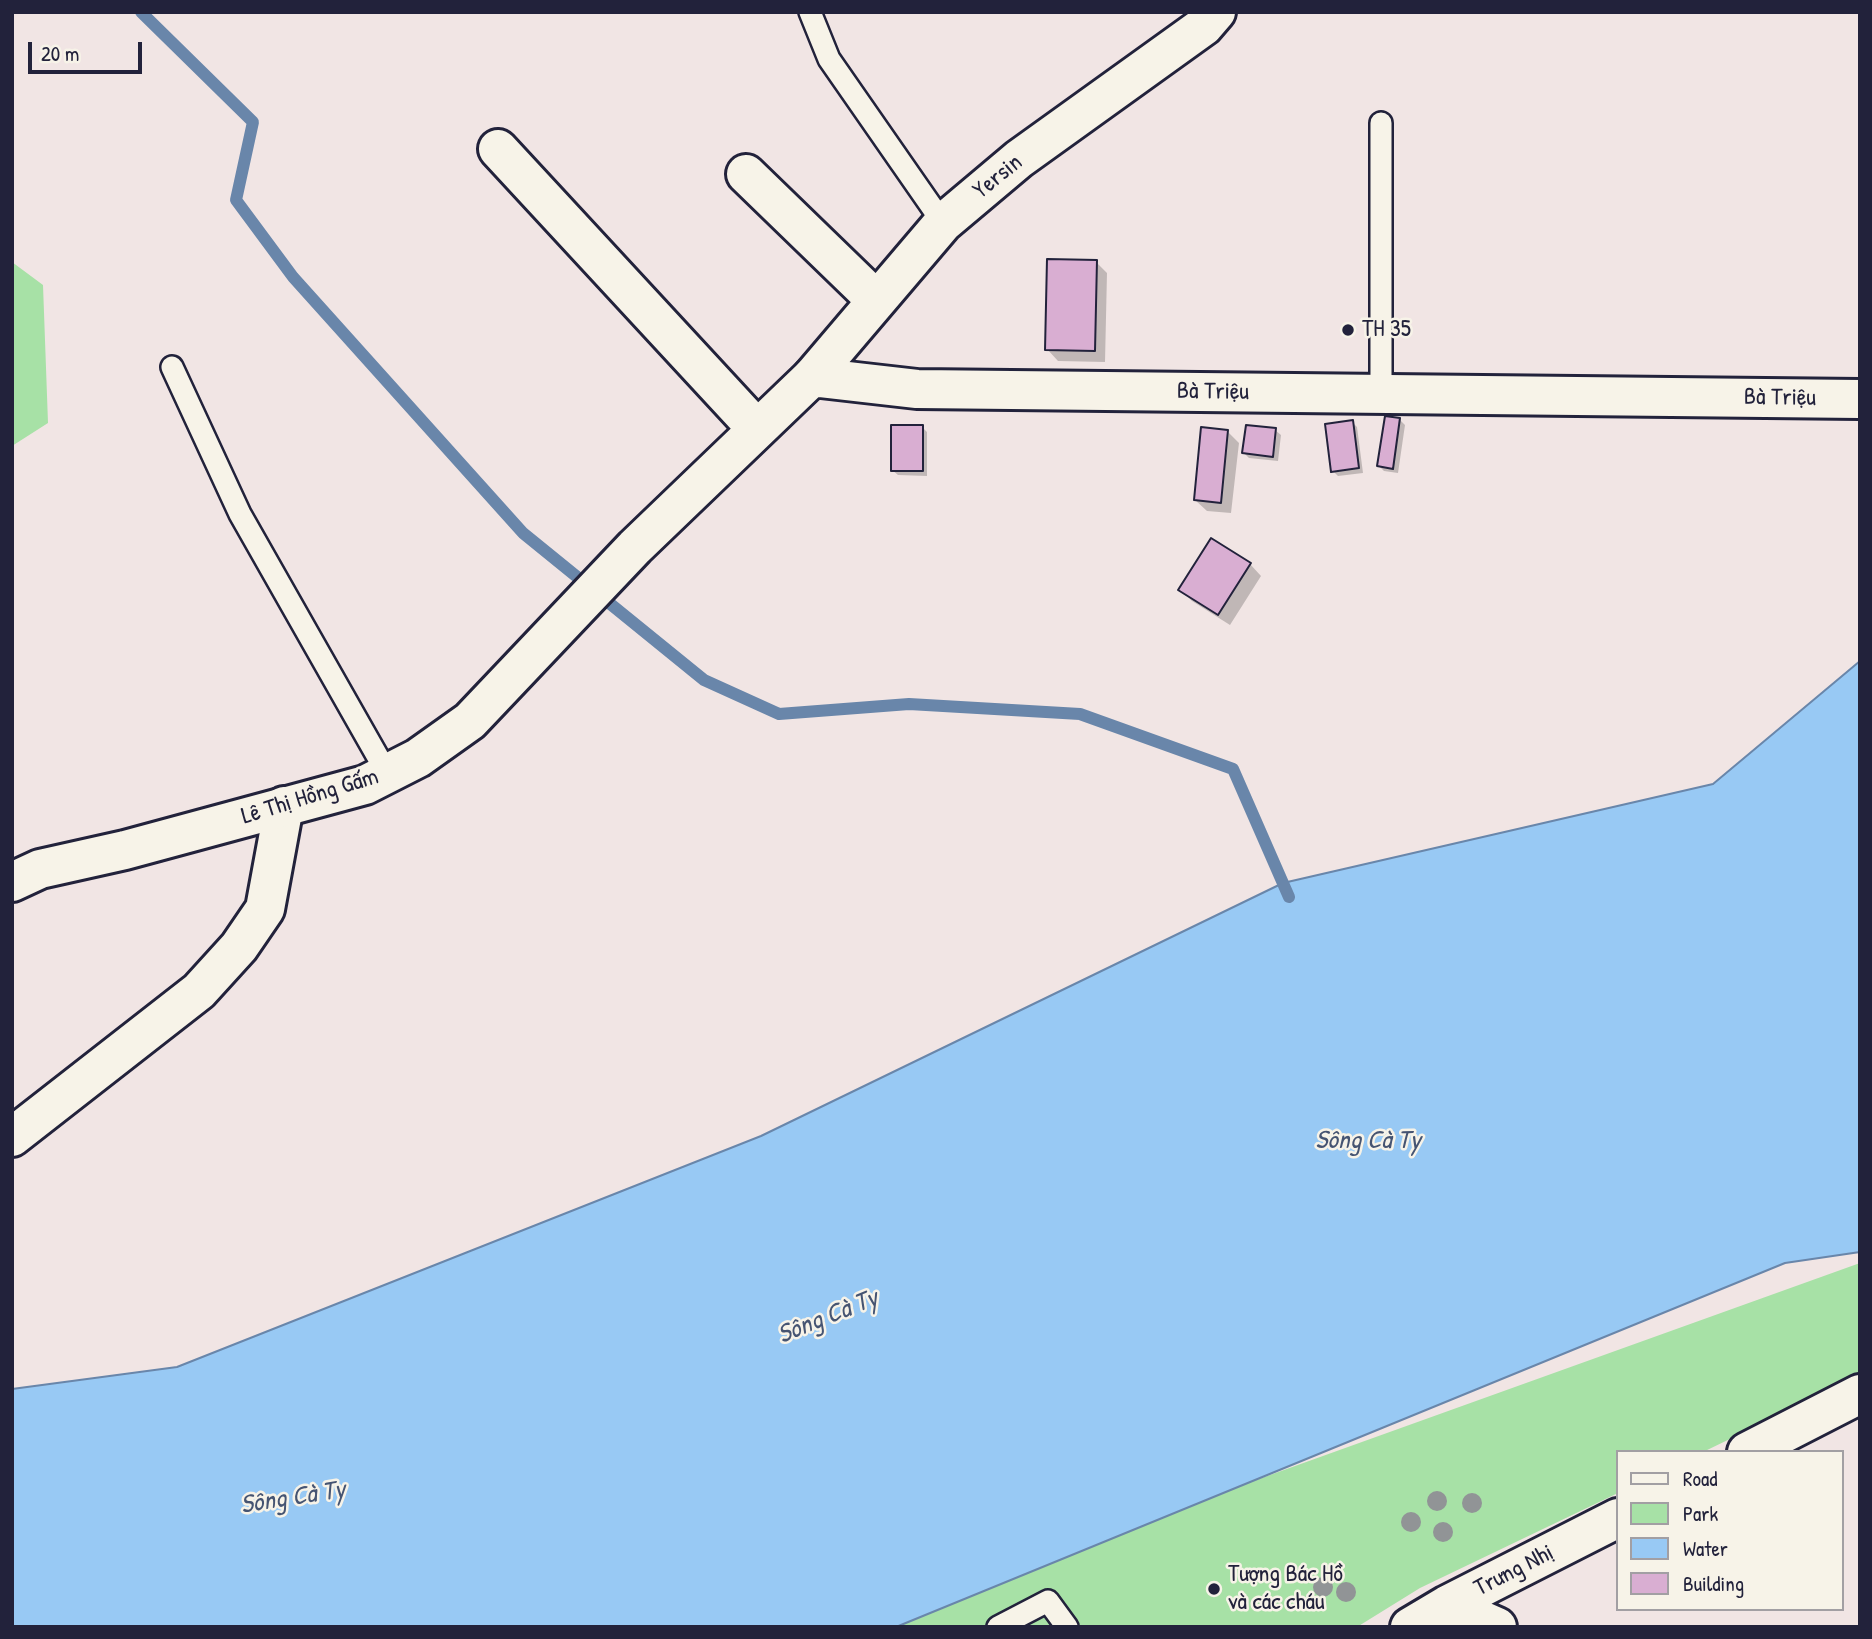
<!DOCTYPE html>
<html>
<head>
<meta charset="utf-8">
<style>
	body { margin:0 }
	#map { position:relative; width:1872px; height:1639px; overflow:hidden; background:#f1e5e4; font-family:"Patrick Hand",sans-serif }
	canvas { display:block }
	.frame { position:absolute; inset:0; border:14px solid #22223b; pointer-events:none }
	.legend { position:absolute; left:1616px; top:1450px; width:228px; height:161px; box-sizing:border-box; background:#f7f3e8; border:2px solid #a29fa3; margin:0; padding:9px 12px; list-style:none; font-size:21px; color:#22223b }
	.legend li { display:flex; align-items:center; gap:14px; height:35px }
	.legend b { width:35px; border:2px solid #a29fa3 }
	.scale { position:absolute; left:28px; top:42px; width:114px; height:32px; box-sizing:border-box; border:4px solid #22223b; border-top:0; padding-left:9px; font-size:21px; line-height:24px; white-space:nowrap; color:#22223b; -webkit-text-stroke:5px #f7f3e8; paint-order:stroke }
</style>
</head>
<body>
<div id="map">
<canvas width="1872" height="1639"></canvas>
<div class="frame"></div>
<ul class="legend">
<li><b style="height:9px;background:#f7f3e8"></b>Road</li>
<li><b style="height:19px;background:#a7e1a6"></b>Park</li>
<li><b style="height:19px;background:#98c9f4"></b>Water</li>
<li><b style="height:19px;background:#d9aed2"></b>Building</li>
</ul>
<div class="scale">20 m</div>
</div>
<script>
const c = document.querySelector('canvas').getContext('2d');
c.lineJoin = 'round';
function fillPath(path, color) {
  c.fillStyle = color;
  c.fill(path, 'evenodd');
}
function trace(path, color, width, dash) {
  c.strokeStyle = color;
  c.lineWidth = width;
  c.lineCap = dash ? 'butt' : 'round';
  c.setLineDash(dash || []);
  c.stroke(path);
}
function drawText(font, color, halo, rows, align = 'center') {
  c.font = font + ' "Patrick Hand",sans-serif';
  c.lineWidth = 5;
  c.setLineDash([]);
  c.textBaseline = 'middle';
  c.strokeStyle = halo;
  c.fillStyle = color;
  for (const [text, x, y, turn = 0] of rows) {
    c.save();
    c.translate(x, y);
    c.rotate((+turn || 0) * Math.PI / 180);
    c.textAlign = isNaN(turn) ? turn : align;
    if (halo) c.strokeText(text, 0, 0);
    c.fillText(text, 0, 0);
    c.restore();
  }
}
fillPath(new Path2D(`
	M12 262 43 285 48 423 12 446Z
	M1860 1263V1376L1703 1452H1618V1493L1420 1588 1357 1627H896L1245 1484Z`), '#a7e1a6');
const water = new Path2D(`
	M1860 661V1252L1785 1263 896 1627H12V1389L177 1367 761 1136 1283 883 1713 784Z`);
fillPath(water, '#98c9f4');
trace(water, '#6986aa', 2);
fillPath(new Path2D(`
	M1096 262 1107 273 1105 362 1058 361 1047 349Z
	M1400 420 1405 425 1398 473 1384 471 1379 466Z
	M1352 422 1357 427 1363 473 1338 476 1333 471Z
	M922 427 927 432V476L898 475 892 470Z
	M1275 430 1281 435 1278 461 1249 458 1244 453Z
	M1228 432 1239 443 1231 513 1207 511 1195 500Z
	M1250 564 1261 576 1230 625 1192 601 1181 590Z`), '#0003');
trace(new Path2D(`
	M141 12 253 122 236 200 293 277 523 533 704 680 779 714 909 704 1080 714 1233 769 1289 897`), '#6986aa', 12);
const building = new Path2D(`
	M1047 259 1097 260 1095 351 1045 350Z
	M1385 416 1400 418 1393 469 1377 466Z
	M1353 420 1359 468 1331 472 1325 424Z
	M891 425H923V471H891Z
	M1246 425 1276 428 1273 457 1242 453Z
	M1201 427 1228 430 1221 503 1194 500Z
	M1211 538 1251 563 1218 615 1178 590Z`);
fillPath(building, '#d9aed2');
trace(building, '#22223b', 2);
const lane = new Path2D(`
	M810 12 829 59 943 223
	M1381 123V394
	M172 367 240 514 387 773
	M998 1627 1048 1601 1067 1627`);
const street = new Path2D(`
	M498 149 757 429
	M746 174 876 300
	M812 377 943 223 1019 159 1204 26 1216 12
	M12 1137 199 991 239 947 265 909 284 806
	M1747 1452 1860 1394
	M1447 1605 1497 1627
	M1410 1627 1447 1605 1618 1518`);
const secondary = new Path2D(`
	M12 882 40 869 125 850 365 785 418 758 470 721 635 547 812 377 917 389 1860 399`);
trace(lane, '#22223b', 26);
trace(street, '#22223b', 44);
trace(secondary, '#22223b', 44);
trace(lane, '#f7f3e8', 21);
trace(street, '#f7f3e8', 38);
trace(secondary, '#f7f3e8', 38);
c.fillStyle = '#919496';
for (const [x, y] of [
	[1437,1501],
	[1472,1503],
	[1411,1522],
	[1443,1532],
	[1323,1587],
	[1346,1592]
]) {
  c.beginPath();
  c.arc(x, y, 10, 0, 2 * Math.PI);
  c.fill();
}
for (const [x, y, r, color] of [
	[1348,330,7,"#22223b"],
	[1214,1589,7,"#22223b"]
]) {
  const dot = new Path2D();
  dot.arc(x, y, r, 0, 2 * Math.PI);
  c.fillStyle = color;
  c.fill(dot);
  trace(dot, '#f7f3e8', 2.5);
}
drawText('24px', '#22223b', '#f7f3e8', [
	["Yersin",998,177,-39],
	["Bà Triệu",1213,392,1],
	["Bà Triệu",1780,398,1],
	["Lê Thị Hồng Gấm",310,797,-17],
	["Trưng Nhị",1514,1571,-27]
]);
drawText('24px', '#22223b', '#f7f3e8', [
	["TH 35",1362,330],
	["Tượng Bác Hồ",1228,1575],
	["và các cháu",1228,1603]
], 'left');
drawText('italic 26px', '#455472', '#f7f3e8', [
	["Sông Cà Ty",1368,1141],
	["Sông Cà Ty",828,1317,-22],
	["Sông Cà Ty",293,1498,-9]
]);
</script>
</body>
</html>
